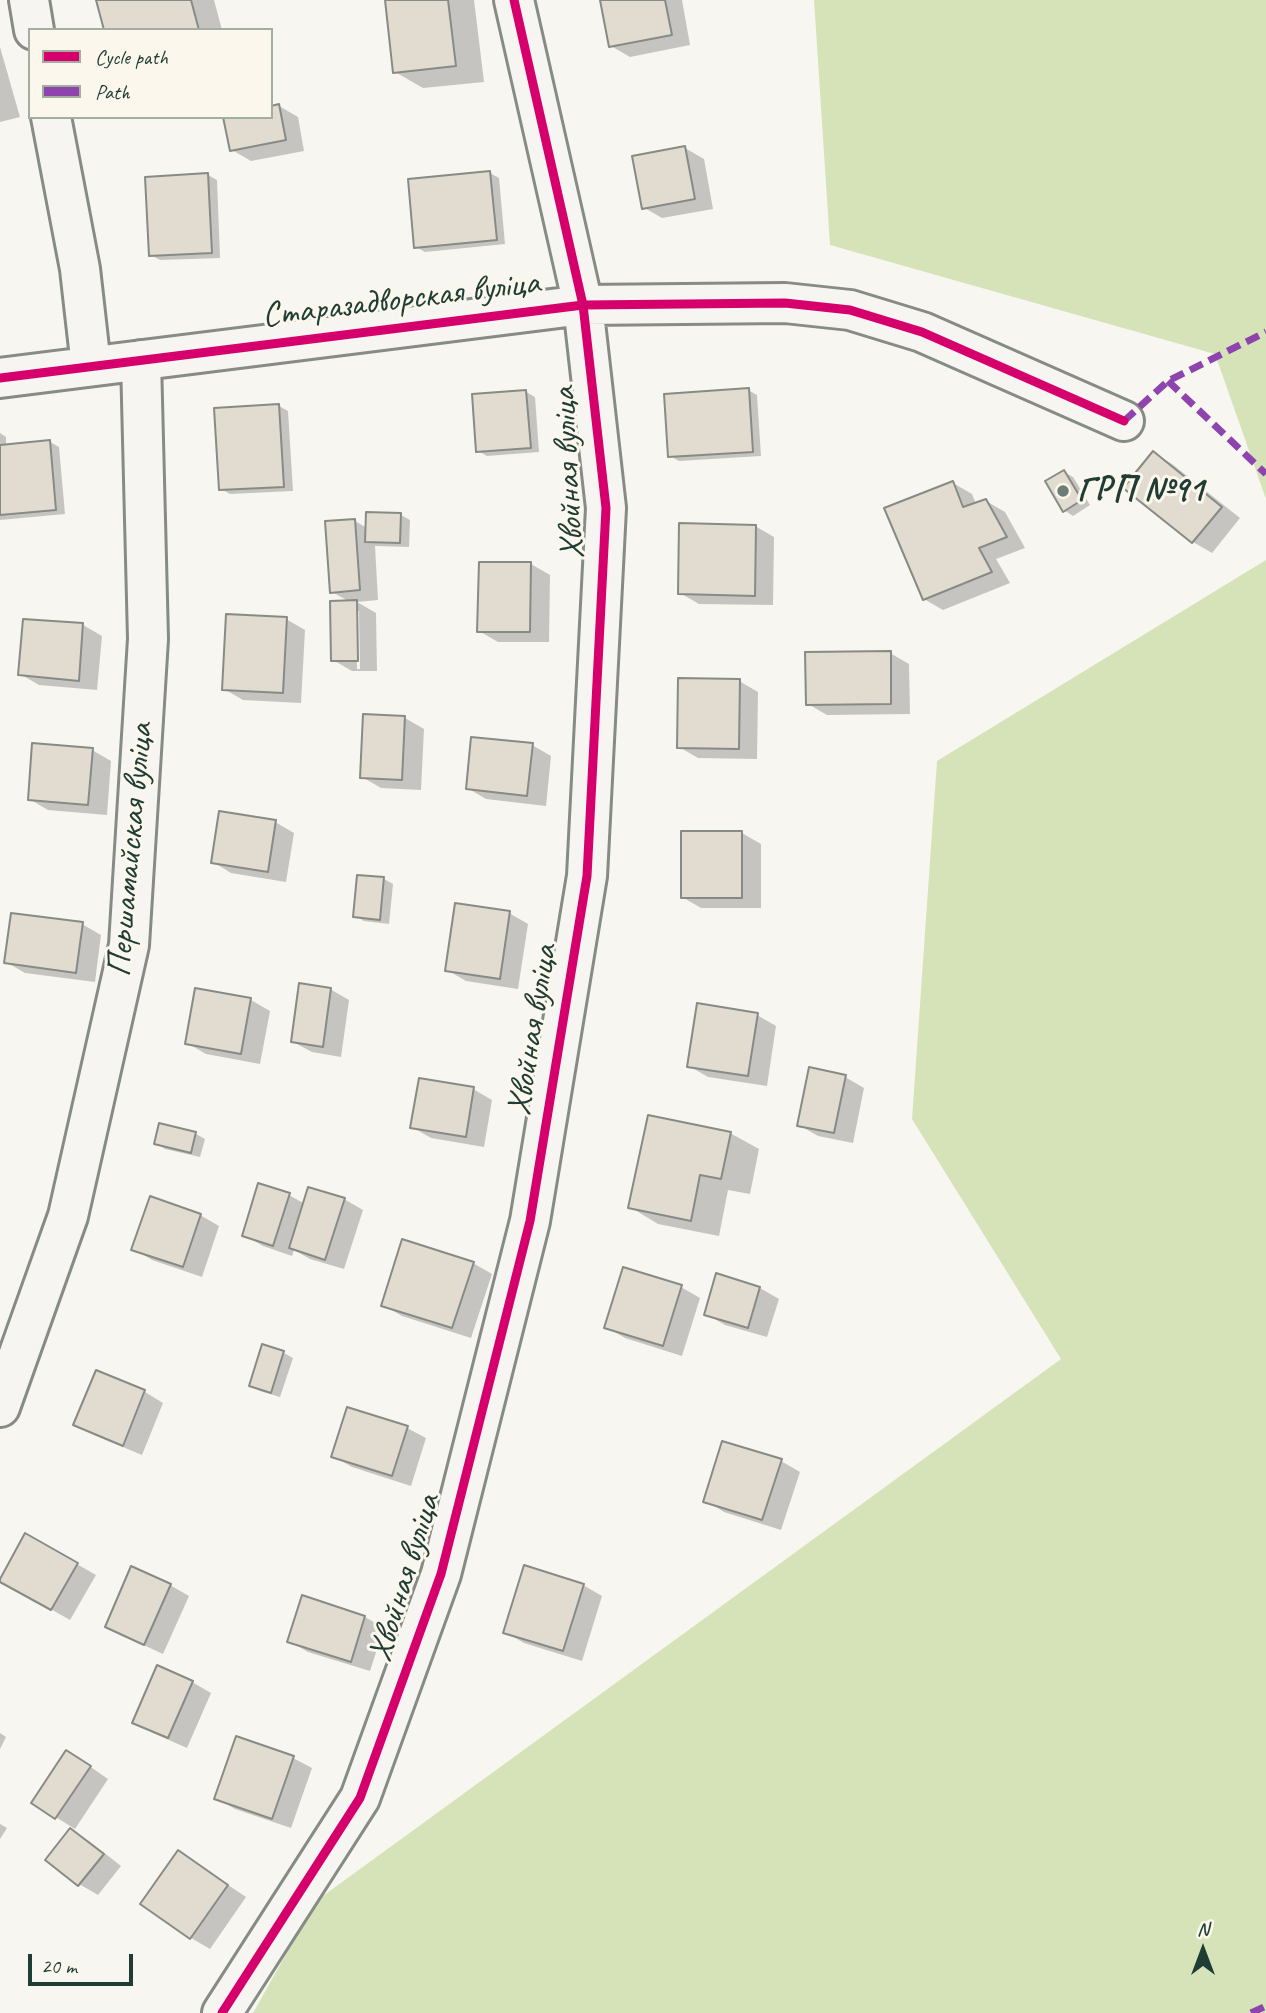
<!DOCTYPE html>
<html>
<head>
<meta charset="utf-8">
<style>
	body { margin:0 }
	#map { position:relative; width:1266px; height:2013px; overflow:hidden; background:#f8f6f0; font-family:Caveat,sans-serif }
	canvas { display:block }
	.legend { position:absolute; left:28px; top:28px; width:245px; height:91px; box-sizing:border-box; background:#fbf7ec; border:2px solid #a3ada2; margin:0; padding:9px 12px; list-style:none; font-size:21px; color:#1f3d34 }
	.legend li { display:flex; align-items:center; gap:14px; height:35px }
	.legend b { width:35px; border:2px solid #a3ada2 }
	.north { position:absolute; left:1168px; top:1915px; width:70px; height:70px; -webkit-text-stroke:5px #fbf7ec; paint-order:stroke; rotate:0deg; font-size:19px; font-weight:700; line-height:28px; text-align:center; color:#1f3d34 }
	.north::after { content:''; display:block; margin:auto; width:24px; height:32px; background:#1f3d34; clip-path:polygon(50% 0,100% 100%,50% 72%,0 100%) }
	.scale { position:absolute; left:28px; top:1954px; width:105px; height:32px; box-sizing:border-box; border:4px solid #1f3d34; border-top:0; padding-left:9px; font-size:21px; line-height:24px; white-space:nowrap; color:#1f3d34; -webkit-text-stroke:5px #fbf7ec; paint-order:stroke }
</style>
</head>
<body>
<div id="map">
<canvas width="1266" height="2013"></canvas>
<ul class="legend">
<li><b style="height:9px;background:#d6006c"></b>Cycle path</li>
<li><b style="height:9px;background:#8e44ad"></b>Path</li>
</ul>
<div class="north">N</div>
<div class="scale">20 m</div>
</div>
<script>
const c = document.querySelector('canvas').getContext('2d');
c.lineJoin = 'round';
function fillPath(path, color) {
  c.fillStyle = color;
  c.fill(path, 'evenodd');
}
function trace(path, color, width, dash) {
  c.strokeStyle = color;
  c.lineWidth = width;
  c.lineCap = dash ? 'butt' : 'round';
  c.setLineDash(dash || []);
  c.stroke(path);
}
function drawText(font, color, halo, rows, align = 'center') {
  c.font = font + ' Caveat,sans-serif';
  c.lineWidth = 6;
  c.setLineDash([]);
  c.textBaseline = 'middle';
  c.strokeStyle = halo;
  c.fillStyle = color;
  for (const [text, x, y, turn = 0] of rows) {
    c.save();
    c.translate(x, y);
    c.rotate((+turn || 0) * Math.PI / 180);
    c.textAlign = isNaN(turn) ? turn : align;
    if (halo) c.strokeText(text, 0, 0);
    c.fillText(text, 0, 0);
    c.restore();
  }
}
fillPath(new Path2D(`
	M814 0H1266V499L1215 354 830 245Z
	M1266 560V2013H253L316 1901 1061 1359 912 1119 937 761Z`), '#d6e3b8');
fillPath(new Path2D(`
	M98 0H214L222 30H106Z
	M387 0H474L484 82 423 88 395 72Z
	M602 0H682L690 45 630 57 611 46Z
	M0 47 20 117 0 122Z
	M279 106 298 117 304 151 251 161 232 150 271 117Z
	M685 148 704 159 713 209 662 218 643 207Z
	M490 173 499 178 505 244 425 252 416 247Z
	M208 175 217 180 220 258 160 260 151 255Z
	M748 390 757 395 761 456 679 461 670 456Z
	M526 392 535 397 539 452 487 456 478 451Z
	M279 406 288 411 293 491 230 494 221 489Z
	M0 433 6 437V446L50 442 59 447 65 514 0 520Z
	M1153 453 1172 464 1240 518 1212 553 1193 542Z
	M1064 472 1073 477 1090 505 1073 516 1064 510Z
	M953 483 972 494 976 504 986 501 1005 512 1025 548 996 559 1010 583 943 610 924 599Z
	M401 515 410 520 409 547 375 546 378 600 357 602 376 613 377 671H352L333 660 350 602 332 592 355 521 367 528ZM356 611H359L360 669H357Z
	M755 526 774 537 773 605 699 604 680 593Z
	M531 564 550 575 549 642H498L479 631Z
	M286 619 305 630 301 703 243 700 224 689Z
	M25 621 83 625 102 636 97 690 39 685 20 674Z
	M890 653 909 664 910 714 827 715 808 704Z
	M739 681 758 692 757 759 698 758 679 747Z
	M365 716 405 718 424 729 421 790 381 788 362 777Z
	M532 745 551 756 546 806 486 799 467 788Z
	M92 750 111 761 107 815 48 810 29 799Z
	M275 822 294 833 286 882 231 873 213 862Z
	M742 833 761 844V908H701L682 897Z
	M384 879 393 884 389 924 364 921 355 916Z
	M509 913 528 924 518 989 466 981 447 970Z
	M82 924 101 935 95 982 25 973 6 962Z
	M330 989 349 1000 341 1057 312 1052 293 1042Z
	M196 990 251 1000 270 1011 260 1064 206 1054 187 1043Z
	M757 1015 776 1026 767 1086 708 1077 689 1066Z
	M845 1077 864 1088 853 1143 818 1136 799 1125Z
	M473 1089 492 1100 484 1147 431 1138 412 1127Z
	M160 1125 196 1134 205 1139 200 1157 165 1149 156 1143Z
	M730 1133 759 1149 750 1194 728 1190 719 1236 658 1224 630 1207Z
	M289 1195 305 1204 344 1199 363 1210 344 1269 310 1259 294 1250 292 1256 263 1246 244 1235Z
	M200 1215 219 1226 202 1277 152 1260 134 1249Z
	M473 1263 492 1274 471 1338 402 1316 383 1305Z
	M718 1276 760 1288 779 1299 767 1337 725 1325 706 1314Z
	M681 1287 700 1298 682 1356 625 1338 606 1327Z
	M263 1347 284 1353 293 1358 280 1397 260 1391 251 1386Z
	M97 1372 145 1392 163 1403 142 1455 94 1435 76 1425Z
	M407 1428 426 1438 411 1486 352 1467 333 1456Z
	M781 1461 800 1472 781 1530 724 1512 706 1501Z
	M26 1535 96 1575 70 1620 1 1581Z
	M170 1585 189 1596 163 1654 126 1637 107 1627Z
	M583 1585 602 1596 582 1661 524 1643 505 1632Z
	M303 1598 365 1617 384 1628 370 1671 308 1652 289 1641Z
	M192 1682 211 1693 187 1748 153 1733 134 1723Z
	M0 1733 6 1737 0 1749Z
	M293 1758 312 1768 291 1828 235 1809 216 1798Z
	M85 1763 108 1779 75 1829 33 1803Z
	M0 1824 7 1828 0 1839Z
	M71 1830 89 1841 121 1866 98 1895 79 1884 48 1859Z
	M179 1852 246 1897 210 1949 191 1938Z`), '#0003');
const building = new Path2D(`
	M96 0H191L199 30H104Z
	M385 0H448L456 66 393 73Z
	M600 0H665L672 35 609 47Z
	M279 104 286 140 230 151 223 117H271V106Z
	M685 146 695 199 642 209 632 156Z
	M490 171 497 240 414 248 408 179Z
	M208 173 212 253 149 256 145 177Z
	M749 388 753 452 668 457 664 394Z
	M526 390 531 448 476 452 472 394Z
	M279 404 284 487 219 490 214 408Z
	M50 440 56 510 0 515V445Z
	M1153 451 1222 507 1192 543 1123 488Z
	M1064 470 1082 500 1063 512 1045 481Z
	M953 481 963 507 986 499 1007 537 979 548 992 572 923 600 884 508Z
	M366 512 401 513 400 543 365 542Z
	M355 519 360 590 330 593 325 521Z
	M679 523 756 525 755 596 678 594Z
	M479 562H531L530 632H477Z
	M357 600 358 661H331L330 601Z
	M226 614 287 617 283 693 222 690Z
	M23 619 83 623 79 681 18 675Z
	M891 651V704L806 705 805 652Z
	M678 678 740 679 739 749 677 748Z
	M363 714 405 716 402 780 360 778Z
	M471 737 533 743 527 796 466 789Z
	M32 743 93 748 88 805 28 800Z
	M219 811 276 820 268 872 211 863Z
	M681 831H742V898H681Z
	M357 875 384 877 380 920 353 917Z
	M455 903 510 911 500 979 445 971Z
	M11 913 83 922 76 973 4 963Z
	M299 983 331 988 323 1047 291 1042Z
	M195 988 251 998 241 1054 185 1044Z
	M697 1003 758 1013 748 1076 687 1067Z
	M809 1067 846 1075 834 1133 797 1126Z
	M419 1078 474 1087 466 1137 410 1128Z
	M648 1115 731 1132 721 1179 700 1175 691 1221 628 1208Z
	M159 1123 196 1132 191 1153 154 1144Z
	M258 1183 290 1193 273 1246 242 1236Z
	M308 1187 345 1198 325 1260 289 1248Z
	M150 1196 201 1214 183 1267 131 1250Z
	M402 1239 474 1262 452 1328 381 1306Z
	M623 1267 682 1285 663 1346 604 1328Z
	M716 1273 760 1287 748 1328 704 1315Z
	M262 1344 284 1351 271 1393 249 1386Z
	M96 1370 145 1390 123 1446 73 1425Z
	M347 1407 408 1426 392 1476 331 1457Z
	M722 1441 782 1459 762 1520 703 1502Z
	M25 1533 78 1563 51 1610 0 1582V1579Z
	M524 1565 584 1584 563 1651 503 1633Z
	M131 1566 171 1584 144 1645 105 1627Z
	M302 1595 365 1616 351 1662 287 1642Z
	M157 1665 193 1681 168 1738 132 1723Z
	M236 1736 294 1756 272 1819 214 1799Z
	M66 1750 91 1766 55 1819 31 1803Z
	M70 1828 104 1854 78 1886 45 1860Z
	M178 1850 228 1885 190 1939 140 1904Z`);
fillPath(building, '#e2dbd0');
trace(building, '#868b86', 2);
const minor = new Path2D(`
	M29 0 34 30
	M51 117 80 269 91 366
	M0 378 583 305 785 303 850 310 922 332 1124 421
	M0 1407 68 1216 129 945 148 639 141 360
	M222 2013 360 1798 441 1574 530 1221 587 876 606 508 583 305 514 0`);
trace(minor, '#868b86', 44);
trace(minor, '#f6f5f1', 38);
trace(new Path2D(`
	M1168 381 1266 474
	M1124 421 1168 381 1266 332
	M1251 2013 1266 2006`), '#8e44ad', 7, [14, 7]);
trace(new Path2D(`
	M0 378 583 305 785 303 850 310 922 332 1124 421
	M222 2013 360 1798 441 1574 530 1221 587 876 606 508 583 305 514 0`), '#d6006c', 9);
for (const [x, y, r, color] of [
	[1063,491,7,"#6b7e76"]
]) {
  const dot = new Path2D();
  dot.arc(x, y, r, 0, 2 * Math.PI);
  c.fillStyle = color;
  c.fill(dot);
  trace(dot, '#fbf7ec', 2.5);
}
drawText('35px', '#1f3d34', '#fbf7ec', [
	["Старазадворская вуліца",401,300,-7],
	["Хвойная вуліца",569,473,-93],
	["Першамайская вуліца",131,850,-85],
	["Хвойная вуліца",533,1030,-81],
	["Хвойная вуліца",405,1578,-73]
]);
drawText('bold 35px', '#1f3d34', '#fbf7ec', [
	["ГРП №91",1077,491]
], 'left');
</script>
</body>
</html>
